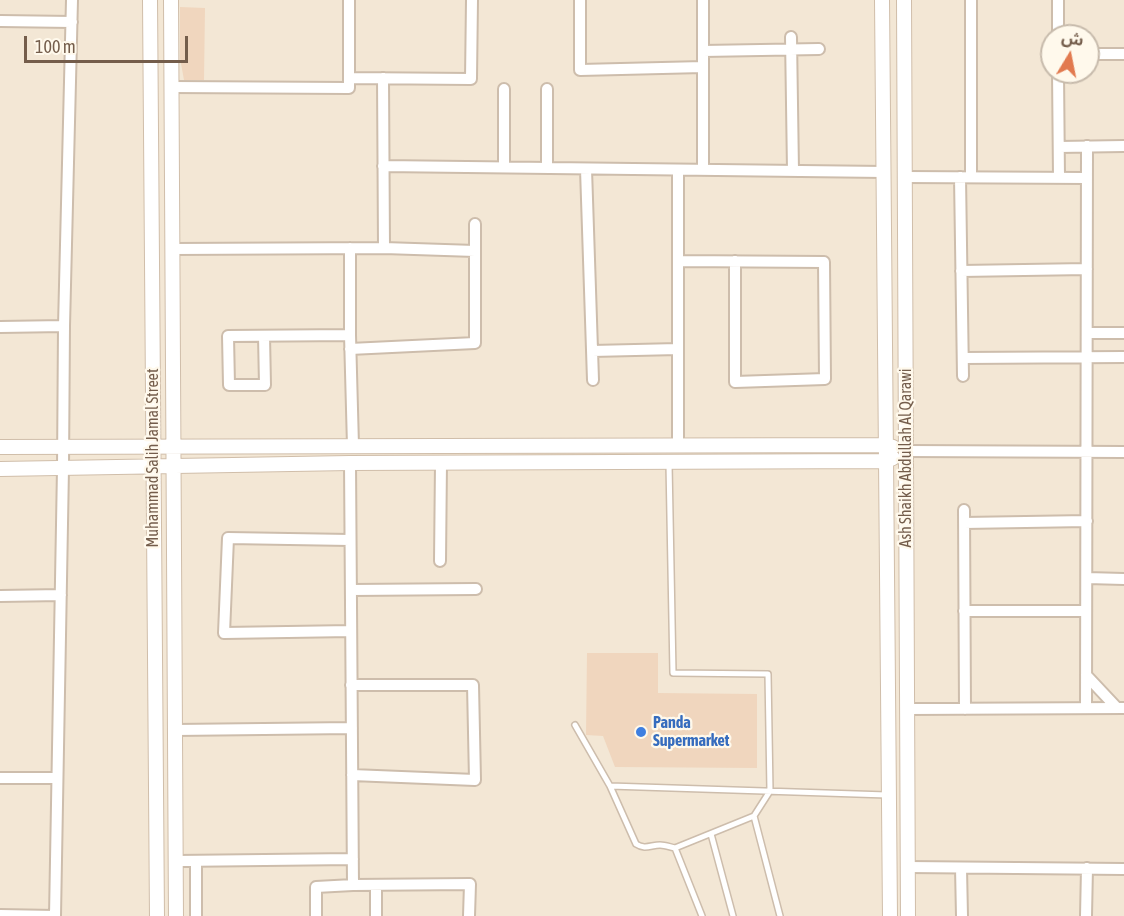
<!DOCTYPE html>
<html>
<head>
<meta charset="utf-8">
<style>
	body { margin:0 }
	#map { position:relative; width:1124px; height:916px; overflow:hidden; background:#fcf5e6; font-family:"Asap Condensed","Noto Sans Arabic",sans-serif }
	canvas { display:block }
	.north { position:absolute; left:1040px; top:24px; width:60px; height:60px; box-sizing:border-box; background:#fff9ec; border:2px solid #c7bbac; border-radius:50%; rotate:10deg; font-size:16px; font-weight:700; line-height:24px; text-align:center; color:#745d4b }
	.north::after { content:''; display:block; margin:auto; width:21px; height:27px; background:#e27a4f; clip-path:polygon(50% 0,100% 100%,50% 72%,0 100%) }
	.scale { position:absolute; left:24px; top:36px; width:164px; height:27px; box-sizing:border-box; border:3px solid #745d4b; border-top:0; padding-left:8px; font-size:18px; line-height:21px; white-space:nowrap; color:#745d4b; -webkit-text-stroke:4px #fff9ec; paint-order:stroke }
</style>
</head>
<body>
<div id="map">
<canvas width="1124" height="916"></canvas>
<div class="north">ش</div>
<div class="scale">100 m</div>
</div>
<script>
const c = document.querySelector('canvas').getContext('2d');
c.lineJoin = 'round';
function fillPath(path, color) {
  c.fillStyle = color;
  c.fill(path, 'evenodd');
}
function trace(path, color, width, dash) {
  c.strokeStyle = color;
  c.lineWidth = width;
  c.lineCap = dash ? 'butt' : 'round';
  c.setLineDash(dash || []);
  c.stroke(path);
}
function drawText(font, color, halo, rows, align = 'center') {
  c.font = font + ' "Asap Condensed",sans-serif';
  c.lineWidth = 4.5;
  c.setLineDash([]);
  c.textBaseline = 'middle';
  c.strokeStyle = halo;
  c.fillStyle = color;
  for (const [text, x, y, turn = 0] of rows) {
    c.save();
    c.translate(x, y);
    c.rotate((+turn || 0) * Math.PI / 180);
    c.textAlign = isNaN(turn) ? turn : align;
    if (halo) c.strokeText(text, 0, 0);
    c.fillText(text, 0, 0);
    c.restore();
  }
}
fillPath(new Path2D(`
	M0 0H1124V916H0ZM1052 36H1088V72H1052Z`), '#f3e7d5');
fillPath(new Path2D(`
	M180 7 205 8 204 80H184L180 58Z
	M587 653H658V693L757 694V768L615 767 603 736 586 735Z`), '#f0d6be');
const lane = new Path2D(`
	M669 464 673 673 768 674 770 791 754 816 780 916
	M575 725 610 786 887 795
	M610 786 636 844C645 850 651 845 660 845 665 845 670 847 675 848
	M711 834 733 916
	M702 916 675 848 754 816`);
const street = new Path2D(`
	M580 0V70L703 67
	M703 0V170
	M1058 0V36
	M0 21 72 22
	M791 37 793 171
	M703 51 819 49
	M1088 54H1124
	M1058 72 1059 178
	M349 78 471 79 472 0
	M383 78 384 248
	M171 87 349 88V0
	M504 89V167
	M1059 147 1124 146
	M383 166 884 172
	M547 168V89
	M586 169 593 380
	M905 177 1087 178
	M960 177 963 376
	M971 177V0
	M350 248V335L353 446
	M172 249 384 248 475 251
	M678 261 824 262 825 379 735 382V261
	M961 271 1087 269
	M0 327 64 326
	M1087 333H1124
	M264 336 265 385H229L228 336 350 335
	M350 349 475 343V224
	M592 351 678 349
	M963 358 1124 357
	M678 445V170
	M906 451 1124 452
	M350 463 353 885
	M964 510 965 709
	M964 523 1087 521
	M350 540 228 538 224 633 351 631
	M440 561 441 463
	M1087 578 1124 579
	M351 590 476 589
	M0 596 61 595
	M964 611H1086
	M1086 675 1117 708
	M351 685H473L475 780 352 775
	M1086 708 1087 146
	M907 709 1124 708
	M175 730 352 728
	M0 778H57
	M176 861 353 859
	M908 867 1124 869
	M961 868 962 916
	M376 885V916
	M0 915 55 916 63 468 64 326 72 0
	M196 916V861
	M316 916V887L353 885 470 884 469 916
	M1086 916 1087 868`);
const secondary = new Path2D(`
	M150 0 157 916
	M171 0 176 916
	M882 0 890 916
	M904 0 908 916
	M0 447 886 445 893 447
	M0 469 350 463 886 461 893 458`);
trace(lane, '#cdbdac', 8);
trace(street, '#cdbdac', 14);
trace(secondary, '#d0beaa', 16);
trace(lane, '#fff', 5);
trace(street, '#fff', 10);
trace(secondary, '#fff', 14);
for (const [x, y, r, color] of [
	[641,732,6,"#3f7fe0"]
]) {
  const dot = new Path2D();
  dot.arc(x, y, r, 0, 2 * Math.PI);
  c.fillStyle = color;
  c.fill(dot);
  trace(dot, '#fff9ec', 2);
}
drawText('16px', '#745d4b', '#fff9ec', [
	["Muhammad Salih Jamal Street",153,458,-90],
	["Ash Shaikh Abdullah Al Qarawi",906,458,-90]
]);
drawText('bold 16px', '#366cbe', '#fff9ec', [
	["Panda",653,723],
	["Supermarket",653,741]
], 'left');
</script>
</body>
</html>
